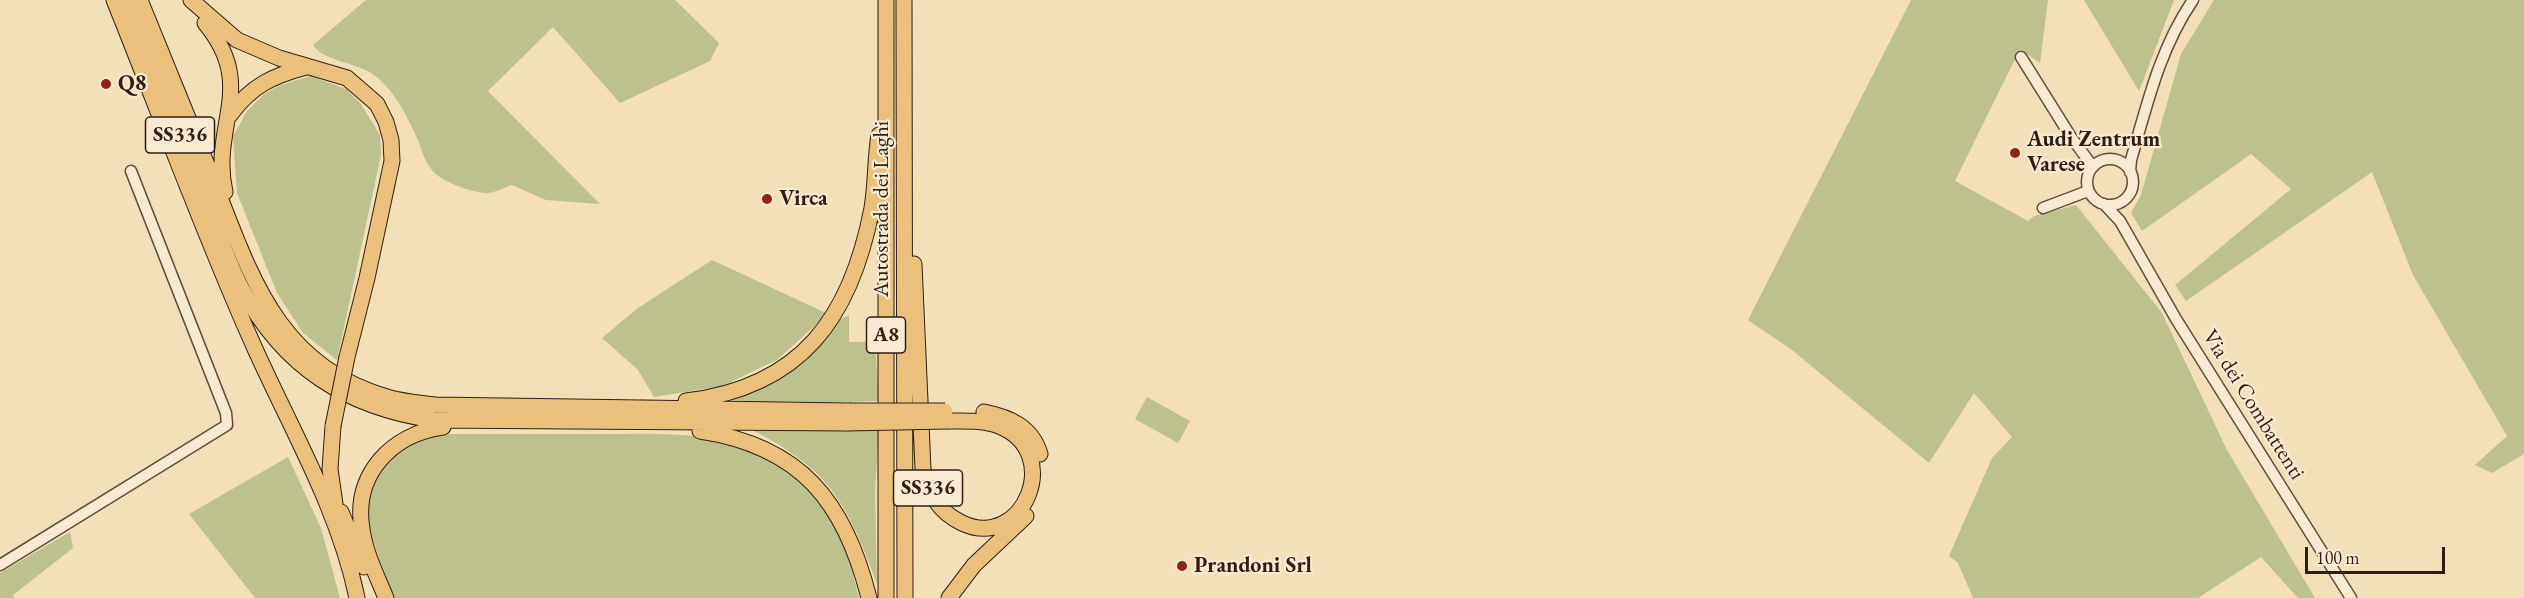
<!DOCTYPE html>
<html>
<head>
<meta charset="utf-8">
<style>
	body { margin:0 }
	#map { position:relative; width:2524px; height:598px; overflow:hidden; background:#f3dfb8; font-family:"EB Garamond",serif }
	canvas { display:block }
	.scale { position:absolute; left:2305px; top:547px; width:140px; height:27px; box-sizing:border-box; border:3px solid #2f1f13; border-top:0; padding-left:8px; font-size:18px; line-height:21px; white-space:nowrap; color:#2f1f13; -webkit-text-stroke:4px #f7ead1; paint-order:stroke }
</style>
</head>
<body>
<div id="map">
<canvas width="2524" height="598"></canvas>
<div class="scale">100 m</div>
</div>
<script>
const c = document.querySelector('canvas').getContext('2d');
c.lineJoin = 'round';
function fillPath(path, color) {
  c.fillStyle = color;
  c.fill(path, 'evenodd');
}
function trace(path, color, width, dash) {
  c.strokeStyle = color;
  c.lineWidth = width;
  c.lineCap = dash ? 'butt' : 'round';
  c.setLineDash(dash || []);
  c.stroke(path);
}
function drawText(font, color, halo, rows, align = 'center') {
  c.font = font + ' "EB Garamond",serif';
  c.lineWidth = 4.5;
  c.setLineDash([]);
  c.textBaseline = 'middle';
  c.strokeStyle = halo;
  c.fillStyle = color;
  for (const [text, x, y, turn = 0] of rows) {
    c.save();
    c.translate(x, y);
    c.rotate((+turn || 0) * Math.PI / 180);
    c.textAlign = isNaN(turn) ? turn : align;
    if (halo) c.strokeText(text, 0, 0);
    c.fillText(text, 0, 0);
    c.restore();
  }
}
fillPath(new Path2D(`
	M366 0H675L719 43 710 61 620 103 553 27 488 91 600 204 546 200 512 185C504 188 494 193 486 193 470 192 441 182 431 169 424 160 422 150 418 140 407 116 395 91 374 75 357 62 324 62 313 45Z
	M1911 0H2048L2040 63 2020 49 1955 181 2028 221 2034 216 2076 205 2162 313 2227 450 2315 598H2298L2261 557 2198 598H1973L1958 563 1949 556 1992 458 2012 437 1974 393 1929 463 1792 350 1748 320Z
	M2084 0H2174L2139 91Z
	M2214 0H2524V454L2492 473 2475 465 2507 436 2413 275 2372 172 2186 301 2175 285 2291 189 2251 154 2142 231 2131 213 2141 195 2181 54Z
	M310 76 346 89 361 104 380 135 381 155 337 360 303 333 277 293 237 193 233 136 247 111 263 95 278 86Z
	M712 260 828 314 777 360 722 386 654 397 638 370 602 338 638 308Z
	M849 315V342H875L879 401 713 406C745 396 769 387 795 364 814 348 826 325 849 315Z
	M1147 397 1190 421 1178 443 1135 419Z
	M750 429 879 431 875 491 877 584C848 504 829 468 750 429Z
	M421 434C481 434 540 434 599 434 626 434 654 433 681 435 703 436 727 442 747 450 817 477 844 528 859 598H394L367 524V496L380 466Z
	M288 457 321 528 340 598H255L189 514Z
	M70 532 73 548 13 595 14 598H0V573Z`), '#bdc18d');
const minor = new Path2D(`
	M2021 57 2071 137 2093 167
	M2087 182a23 23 0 1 1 46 0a23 23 0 1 1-46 0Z
	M2130 172 2131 160C2147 105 2160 48 2193 0
	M2104 204 2120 221 2176 319 2351 598
	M2043 208 2088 191
	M0 565 227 425 226 413 131 171`);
const highway = new Path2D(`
	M114 0C160 114 202 230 252 342 289 426 338 507 357 598
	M126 0C151 62 176 125 201 187 214 220 225 257 242 289 283 367 346 407 433 420L847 423
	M140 0C165 61 189 121 214 182 252 279 278 366 390 398 404 402 421 403 435 405L849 411
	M191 0 237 40 279 58 347 78 377 104 386 122 391 140 392 161 367 278 347 357
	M904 0 905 598
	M205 23C258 87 210 125 225 192
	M230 115C251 86 272 76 306 67
	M914 264 923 469C930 494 937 511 962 523 1023 552 1065 452 999 426 984 420 965 421 949 421
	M686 401C802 387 851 317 872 208 876 184 875 159 879 135
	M984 412C1010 417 1032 427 1040 454
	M333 426 330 469 336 511
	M700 431C801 446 845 502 869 598
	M341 512 364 567
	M386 598C377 576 365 552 362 529 353 474 392 434 443 427
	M886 598V0
	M949 598 974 565 1026 516`);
trace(minor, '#604f3c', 13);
trace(highway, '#2f1f13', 17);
trace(minor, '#f7ead1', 10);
trace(highway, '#eac07c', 15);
const highwayBridge = new Path2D(`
	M849 411H945
	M847 423 949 421
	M333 426 347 357`);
trace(highwayBridge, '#2f1f13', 17, []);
trace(highwayBridge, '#eac07c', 15);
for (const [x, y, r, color] of [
	[106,84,6,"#8f2418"],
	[2015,153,6,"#8f2418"],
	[767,199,6,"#8f2418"],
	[1182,566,6,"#8f2418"]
]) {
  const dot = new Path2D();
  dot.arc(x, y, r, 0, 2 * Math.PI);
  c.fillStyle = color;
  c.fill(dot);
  trace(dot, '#f7ead1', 2);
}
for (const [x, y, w] of [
	[180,135,69],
	[886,335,39],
	[928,488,69]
]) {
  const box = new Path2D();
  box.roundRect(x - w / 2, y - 18, w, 36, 4.5);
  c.fillStyle = '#f7ead1';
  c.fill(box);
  trace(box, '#2f1f13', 1.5);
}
drawText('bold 21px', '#2f1f13', null, [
	["SS336",180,135],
	["A8",886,335],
	["SS336",928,488]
]);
drawText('bold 22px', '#2f1f13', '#f7ead1', [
	["Q8",118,84],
	["Audi Zentrum",2027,140],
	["Varese",2027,165],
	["Virca",779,199],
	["Prandoni Srl",1194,566]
], 'left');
drawText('22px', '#2f1f13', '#f7ead1', [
	["Autostrada dei Laghi",882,209,-90],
	["Via dei Combattenti",2253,405,58]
]);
</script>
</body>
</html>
